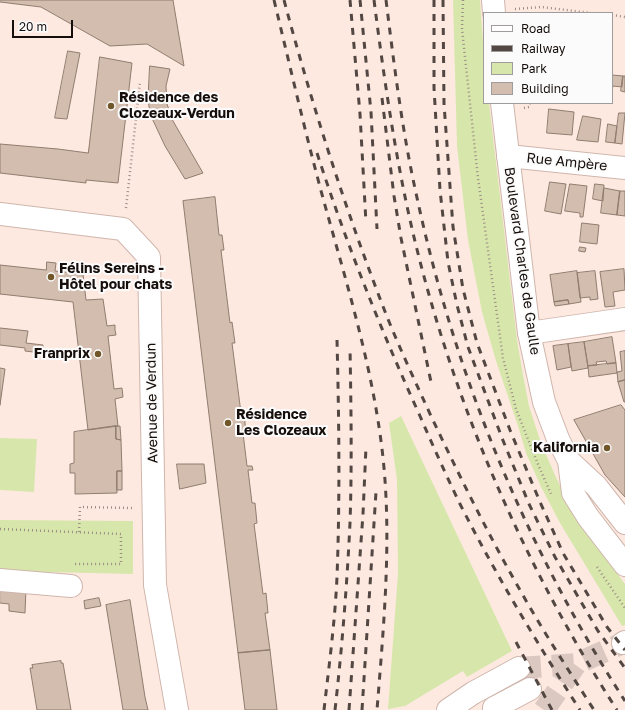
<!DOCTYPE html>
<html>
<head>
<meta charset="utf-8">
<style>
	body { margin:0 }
	#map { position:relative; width:625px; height:710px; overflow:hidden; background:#fee9e1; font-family:"Golos Text",sans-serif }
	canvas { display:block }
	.legend { position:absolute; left:483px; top:12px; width:130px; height:92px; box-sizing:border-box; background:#fbfbfb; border:1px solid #9f9c9b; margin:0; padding:5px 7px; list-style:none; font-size:12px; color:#160e0b }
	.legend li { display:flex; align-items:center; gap:8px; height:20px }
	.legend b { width:20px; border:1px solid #9f9c9b }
	.scale { position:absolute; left:12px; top:20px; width:61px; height:18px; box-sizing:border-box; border:2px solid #160e0b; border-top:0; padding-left:5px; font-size:12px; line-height:14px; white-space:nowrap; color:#160e0b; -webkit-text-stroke:3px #fbfbfb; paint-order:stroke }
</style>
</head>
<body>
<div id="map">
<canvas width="625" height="710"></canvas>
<ul class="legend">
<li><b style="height:5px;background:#fff"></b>Road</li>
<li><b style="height:5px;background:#524742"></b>Railway</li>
<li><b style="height:11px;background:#d7e7ab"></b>Park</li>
<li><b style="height:11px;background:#d2bdae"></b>Building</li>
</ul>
<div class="scale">20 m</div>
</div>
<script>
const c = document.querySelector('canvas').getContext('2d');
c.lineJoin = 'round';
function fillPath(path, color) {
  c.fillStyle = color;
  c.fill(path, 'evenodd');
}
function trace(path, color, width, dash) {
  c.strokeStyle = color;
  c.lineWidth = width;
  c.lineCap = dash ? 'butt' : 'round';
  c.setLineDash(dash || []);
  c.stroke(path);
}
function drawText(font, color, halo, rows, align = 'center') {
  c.font = font + ' "Golos Text",sans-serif';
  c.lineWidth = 4;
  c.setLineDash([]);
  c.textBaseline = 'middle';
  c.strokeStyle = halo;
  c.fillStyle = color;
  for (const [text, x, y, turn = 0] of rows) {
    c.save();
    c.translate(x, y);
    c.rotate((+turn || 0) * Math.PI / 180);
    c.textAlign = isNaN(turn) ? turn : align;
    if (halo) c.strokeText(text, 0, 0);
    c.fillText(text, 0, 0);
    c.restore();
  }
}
fillPath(new Path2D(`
	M453 0H480L484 56V103H489L517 340 523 375 529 406 541 443 555 475 566 498 587 533 625 584V625L622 626 560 523 541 487 526 453 518 426 496 361 482 312 468 240 457 146Z
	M401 416 512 651 467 677 463 671 405 706 388 709 398 573 397 480 389 423Z
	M0 438 37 439 34 492 0 490Z
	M0 520 133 521V574L0 571Z`), '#d7e7ab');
const building = new Path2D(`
	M0 0H173L184 66 147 44 110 46 41 7 0 2Z
	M68 51 80 53 67 119 55 118Z
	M100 57 132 63 118 183 86 180V183L0 173V144L58 149 88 153Z
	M150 66 170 69 166 86 167 104 173 121 203 173 185 179 165 146 150 114 148 99Z
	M612 75 623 76 622 87 613 86 612 90Z
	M623 76H625V92L621 91Z
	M549 109 574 112 572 135 547 133Z
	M619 113H625L622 144 615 143Z
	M583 116 601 119 598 142 577 140Z
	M608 124 617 126 615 143 606 142Z
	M550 182 566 184 561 214 545 211Z
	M570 184 587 186 583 217H580V213L565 211Z
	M595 184 604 185 603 201 593 199Z
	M604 188 620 191 617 215 601 213Z
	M620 191H625V216L617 215Z
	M215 197 219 235H222L224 250H221L230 323 232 322 235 343H232L241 413H244L246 433H243L247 466H252L253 470H248L252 503H255L257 523 254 524 263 594 266 593 268 613H265L270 650 238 653 183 201Z
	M582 223 599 225 597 244 580 242Z
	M580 247 586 248 585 252 579 251Z
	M47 262 56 263 55 271 83 274 86 300 103 299 107 326 115 325V330L116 335 108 336 114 389 122 388 123 397 115 399 118 426 88 430 73 302 0 294V265L46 270Z
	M624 269 625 290 613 292 615 306 605 307 600 272Z
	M577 271 581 302 569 304 568 300 554 302 550 275Z
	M595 271 598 299 590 300V297L580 298 577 273Z
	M568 300 569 304 555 306 554 302Z
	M0 328 28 331 26 343 43 345 42 353 25 351V348L0 345Z
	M612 337 616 363 607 364 606 361 596 362 597 365 588 366 584 342Z
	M584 342 588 368 572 371 568 344Z
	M568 344 571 367 557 370 553 346Z
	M625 351V380L618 382 617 372 622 371 620 352Z
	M616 363 617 373 589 377 588 366Z
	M0 368 5 369 0 405Z
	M625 380V402H624L618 382Z
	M621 405 625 410V497L605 475 574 420Z
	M116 426H120L121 440 116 439Z
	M116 426V439L121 440 122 471H117V493L75 494V473H70V464L74 463V432Z
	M177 464H204L206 483 180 489Z
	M117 471H122V490H117Z
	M0 586 26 588 25 613 9 611V604L0 603Z
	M99 598 101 606 85 609 84 601Z
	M130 600 145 697 148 710H123L106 605Z
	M270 650 277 710H245L238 653Z
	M61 661V663H63L71 710H37L30 668H33L32 665Z`);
fillPath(building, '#d2bdae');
trace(building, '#907d6f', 1);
trace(new Path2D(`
	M519 668 576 664 623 643
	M544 710 576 664`), '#dbc8c1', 22, [22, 11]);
const minor = new Path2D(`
	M508 156 625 168
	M0 214 123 229 149 257 155 585 177 710
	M529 333 625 319
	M0 580 71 586`);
const major = new Path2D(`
	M493 0 494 13
	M502 103 529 333 544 402 558 439 569 461 573 493 588 517 625 565
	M569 461 596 486 625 523
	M623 643 625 642
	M448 710 473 693 519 668
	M494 710V708L530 689`);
trace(minor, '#cfb6ad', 24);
trace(major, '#cfb6ad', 24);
trace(new Path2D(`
	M463 0 462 29 478 178 503 358 516 409 537 462 551 494
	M515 9 541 7 591 13
	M612 15 625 17
	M524 108 529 107 530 103
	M126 208 140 82
	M0 529 121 534V564H74
	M79 532 80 507 133 508
	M597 567 625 608`), '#9c8d87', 2.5, [1, 3]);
trace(minor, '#fff', 22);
trace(major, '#fff', 22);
trace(new Path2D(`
	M274 0C290 66 305 132 323 198 345 278 370 358 381 441 393 530 384 621 377 710
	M284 0C312 105 345 208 384 309 398 345 415 381 431 416 459 475 488 534 520 590 543 631 569 671 594 710
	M350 0 360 114 366 223
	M360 0 371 112 377 229
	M374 0C384 78 395 156 413 233 453 402 523 564 617 710
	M386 0C394 64 402 130 416 193 454 373 525 546 625 701
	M434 0V88L440 190 448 262 457 305 468 347 502 438 529 504 555 557 598 631 625 668
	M443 0 444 104 453 227 463 289 477 343 510 430 540 502 563 553 607 627 625 650
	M382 98 394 196 401 238 431 382
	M317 153C346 243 381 330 420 416 433 446 446 475 460 504 496 575 537 643 580 710
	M516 642 552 710
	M324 710C329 666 335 621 337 577 340 498 339 419 337 340
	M335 710C342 648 347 585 350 523 352 464 351 405 350 347
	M349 710 363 514 366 447
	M362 710 376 492`), '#524742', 3, [7, 7]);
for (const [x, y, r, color] of [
	[111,106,4,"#705628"],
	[51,277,4,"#705628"],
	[98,354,4,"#705628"],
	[228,423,4,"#705628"],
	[607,448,4,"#705628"]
]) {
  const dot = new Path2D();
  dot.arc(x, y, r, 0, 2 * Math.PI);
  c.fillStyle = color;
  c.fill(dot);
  trace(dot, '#fbfbfb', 1.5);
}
drawText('bold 14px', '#160e0b', '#fbfbfb', [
	["Résidence des",119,98],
	["Clozeaux-Verdun",119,114],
	["Félins Sereins -",59,269],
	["Hôtel pour chats",59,285],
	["Franprix",90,354,"right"],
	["Résidence",236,415],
	["Les Clozeaux",236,431],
	["Kalifornia",599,448,"right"]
], 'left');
drawText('14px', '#160e0b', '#fbfbfb', [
	["Rue Ampère",567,162,6],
	["Boulevard Charles de Gaulle",522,261,82],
	["Avenue de Verdun",152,403,-91]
]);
</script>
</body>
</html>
